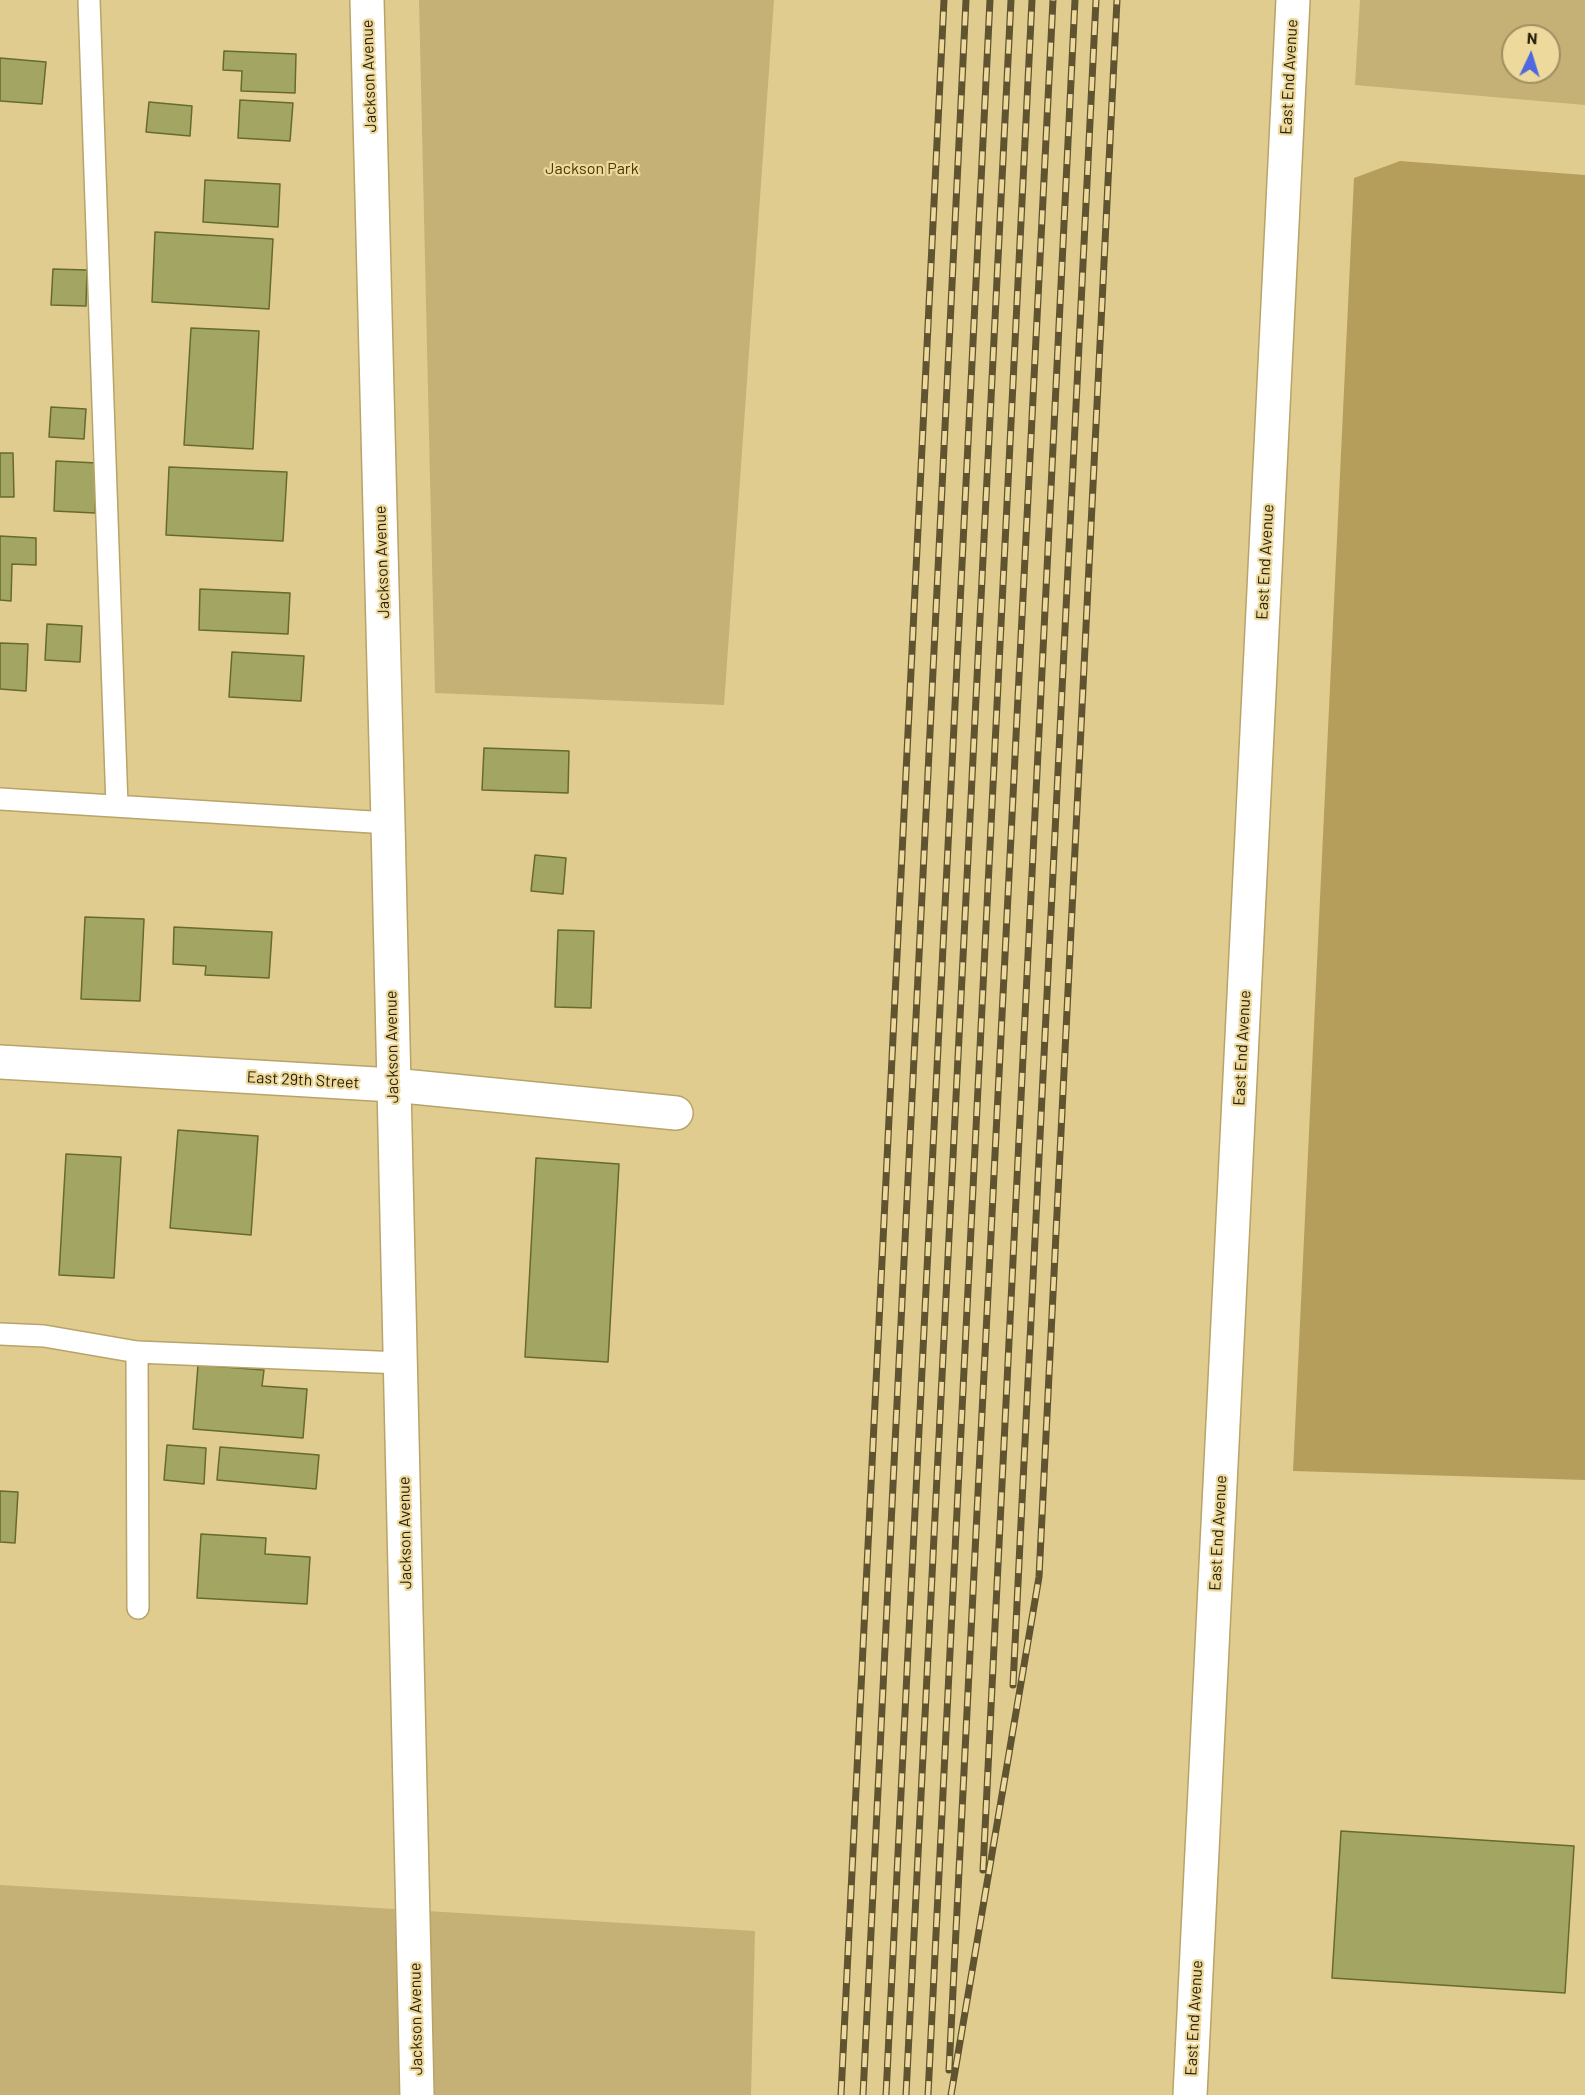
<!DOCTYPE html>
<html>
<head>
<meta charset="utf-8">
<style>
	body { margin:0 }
	#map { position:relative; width:1585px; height:2095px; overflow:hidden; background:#e1cc90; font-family:Barlow,sans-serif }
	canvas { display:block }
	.north { position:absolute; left:1501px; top:24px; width:60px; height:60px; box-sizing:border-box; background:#eed99d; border:2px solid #9e8f61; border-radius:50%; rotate:4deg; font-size:16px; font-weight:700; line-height:24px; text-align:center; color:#271f07 }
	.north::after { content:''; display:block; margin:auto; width:21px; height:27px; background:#5068dd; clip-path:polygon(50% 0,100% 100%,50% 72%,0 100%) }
</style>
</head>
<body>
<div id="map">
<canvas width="1585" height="2095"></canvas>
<div class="north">N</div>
</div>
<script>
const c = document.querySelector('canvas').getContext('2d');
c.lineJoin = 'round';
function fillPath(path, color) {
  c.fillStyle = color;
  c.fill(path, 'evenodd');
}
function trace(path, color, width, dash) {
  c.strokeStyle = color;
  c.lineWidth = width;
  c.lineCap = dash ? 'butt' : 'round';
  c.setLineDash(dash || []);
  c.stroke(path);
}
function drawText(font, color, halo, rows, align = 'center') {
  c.font = font + ' Barlow,sans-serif';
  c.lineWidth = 4.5;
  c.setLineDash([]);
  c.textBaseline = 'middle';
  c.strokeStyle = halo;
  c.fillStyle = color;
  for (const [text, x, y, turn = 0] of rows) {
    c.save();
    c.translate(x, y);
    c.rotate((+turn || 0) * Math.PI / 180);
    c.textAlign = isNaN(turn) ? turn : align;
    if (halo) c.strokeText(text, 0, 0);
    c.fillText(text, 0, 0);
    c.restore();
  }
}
fillPath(new Path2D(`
	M419 0H774L724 705 435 693Z
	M1360 0H1585V105L1355 85ZM1513 36H1549V72H1513Z
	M0 1885 755 1931 751 2095H0Z`), '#c5b075');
fillPath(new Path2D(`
	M1400 161 1585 175V1480L1293 1471 1354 178Z`), '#b59e5b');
const building = new Path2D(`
	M224 51 296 54 295 93 241 91 242 71 223 70Z
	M0 58 46 62 42 104 0 101Z
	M240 100 293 103 290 141 238 138Z
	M149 102 192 106 190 136 146 132Z
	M205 180 280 184 278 227 203 222Z
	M155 232 273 239 269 309 152 302Z
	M53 269 87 270 86 306 51 305Z
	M191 328 259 331 253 449 184 445Z
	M51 407 86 409 84 439 49 437Z
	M0 453H13L14 497H0Z
	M56 461 97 463 95 513 54 511Z
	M169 467 287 472 283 541 166 535Z
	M0 536 36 538V565L12 564 11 601 0 600Z
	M200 589 290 593 288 634 199 630Z
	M47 624 82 626 80 662 45 660Z
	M0 643 28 644 26 691 0 689Z
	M232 652 304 656 301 701 229 697Z
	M484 748 569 751 568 793 482 790Z
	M535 855 566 858 563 894 531 891Z
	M85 917 144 919 140 1001 81 999Z
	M174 927 272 932 269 978 205 975 206 966 173 964Z
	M558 930 594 931 591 1008 555 1007Z
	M178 1130 258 1136 251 1235 170 1228Z
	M66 1154 121 1157 114 1278 59 1275Z
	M536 1158 619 1164 608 1362 525 1357Z
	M198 1365 264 1370 262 1386 307 1389 303 1438 193 1429Z
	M167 1445 206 1448 204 1484 164 1480Z
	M220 1447 319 1455 316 1489 217 1480Z
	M0 1491 18 1492 15 1543 0 1542Z
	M201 1534 266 1538 265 1554 310 1557 307 1604 197 1598Z
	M1341 1831 1574 1846 1565 1993 1332 1978Z`);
fillPath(building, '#a3a662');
trace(building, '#67692f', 1.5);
const service = new Path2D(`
	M89 0 117 806
	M0 799 388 823
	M0 1334 44 1336 137 1352 401 1363
	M137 1352 138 1608`);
const minor = new Path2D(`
	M367 0 388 823 417 2095
	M0 1062 393 1085 676 1113
	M1190 2095 1293 0`);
trace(service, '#b8a369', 24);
trace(minor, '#b8a369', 36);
trace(service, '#fff', 21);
trace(minor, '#fff', 33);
const rail = new Path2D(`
	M1013 1685 1096 0
	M983 1870 1075 0
	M949 2070 1053 0
	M841 2095 944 0
	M863 2095 966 0
	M886 2095 990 0
	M906 2095 1011 0
	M928 2095 1032 0
	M951 2095 1039 1577 1117 0`);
trace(rail, '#5f5330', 7);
trace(rail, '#eed99d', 4.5, [14]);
drawText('16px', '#271f07', '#eed99d', [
	["Jackson Avenue",369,76,-92],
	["East End Avenue",1289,77,-87],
	["Jackson Avenue",382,562,-92],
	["East End Avenue",1265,562,-87],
	["Jackson Avenue",392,1047,-91],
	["East End Avenue",1242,1048,-87],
	["East 29th Street",303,1080,3],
	["Jackson Avenue",405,1533,-91],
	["East End Avenue",1218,1533,-87],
	["East End Avenue",1194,2018,-87],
	["Jackson Avenue",416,2019,-91]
]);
drawText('16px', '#493800', '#eed99d', [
	["Jackson Park",592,169]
]);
</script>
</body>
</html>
